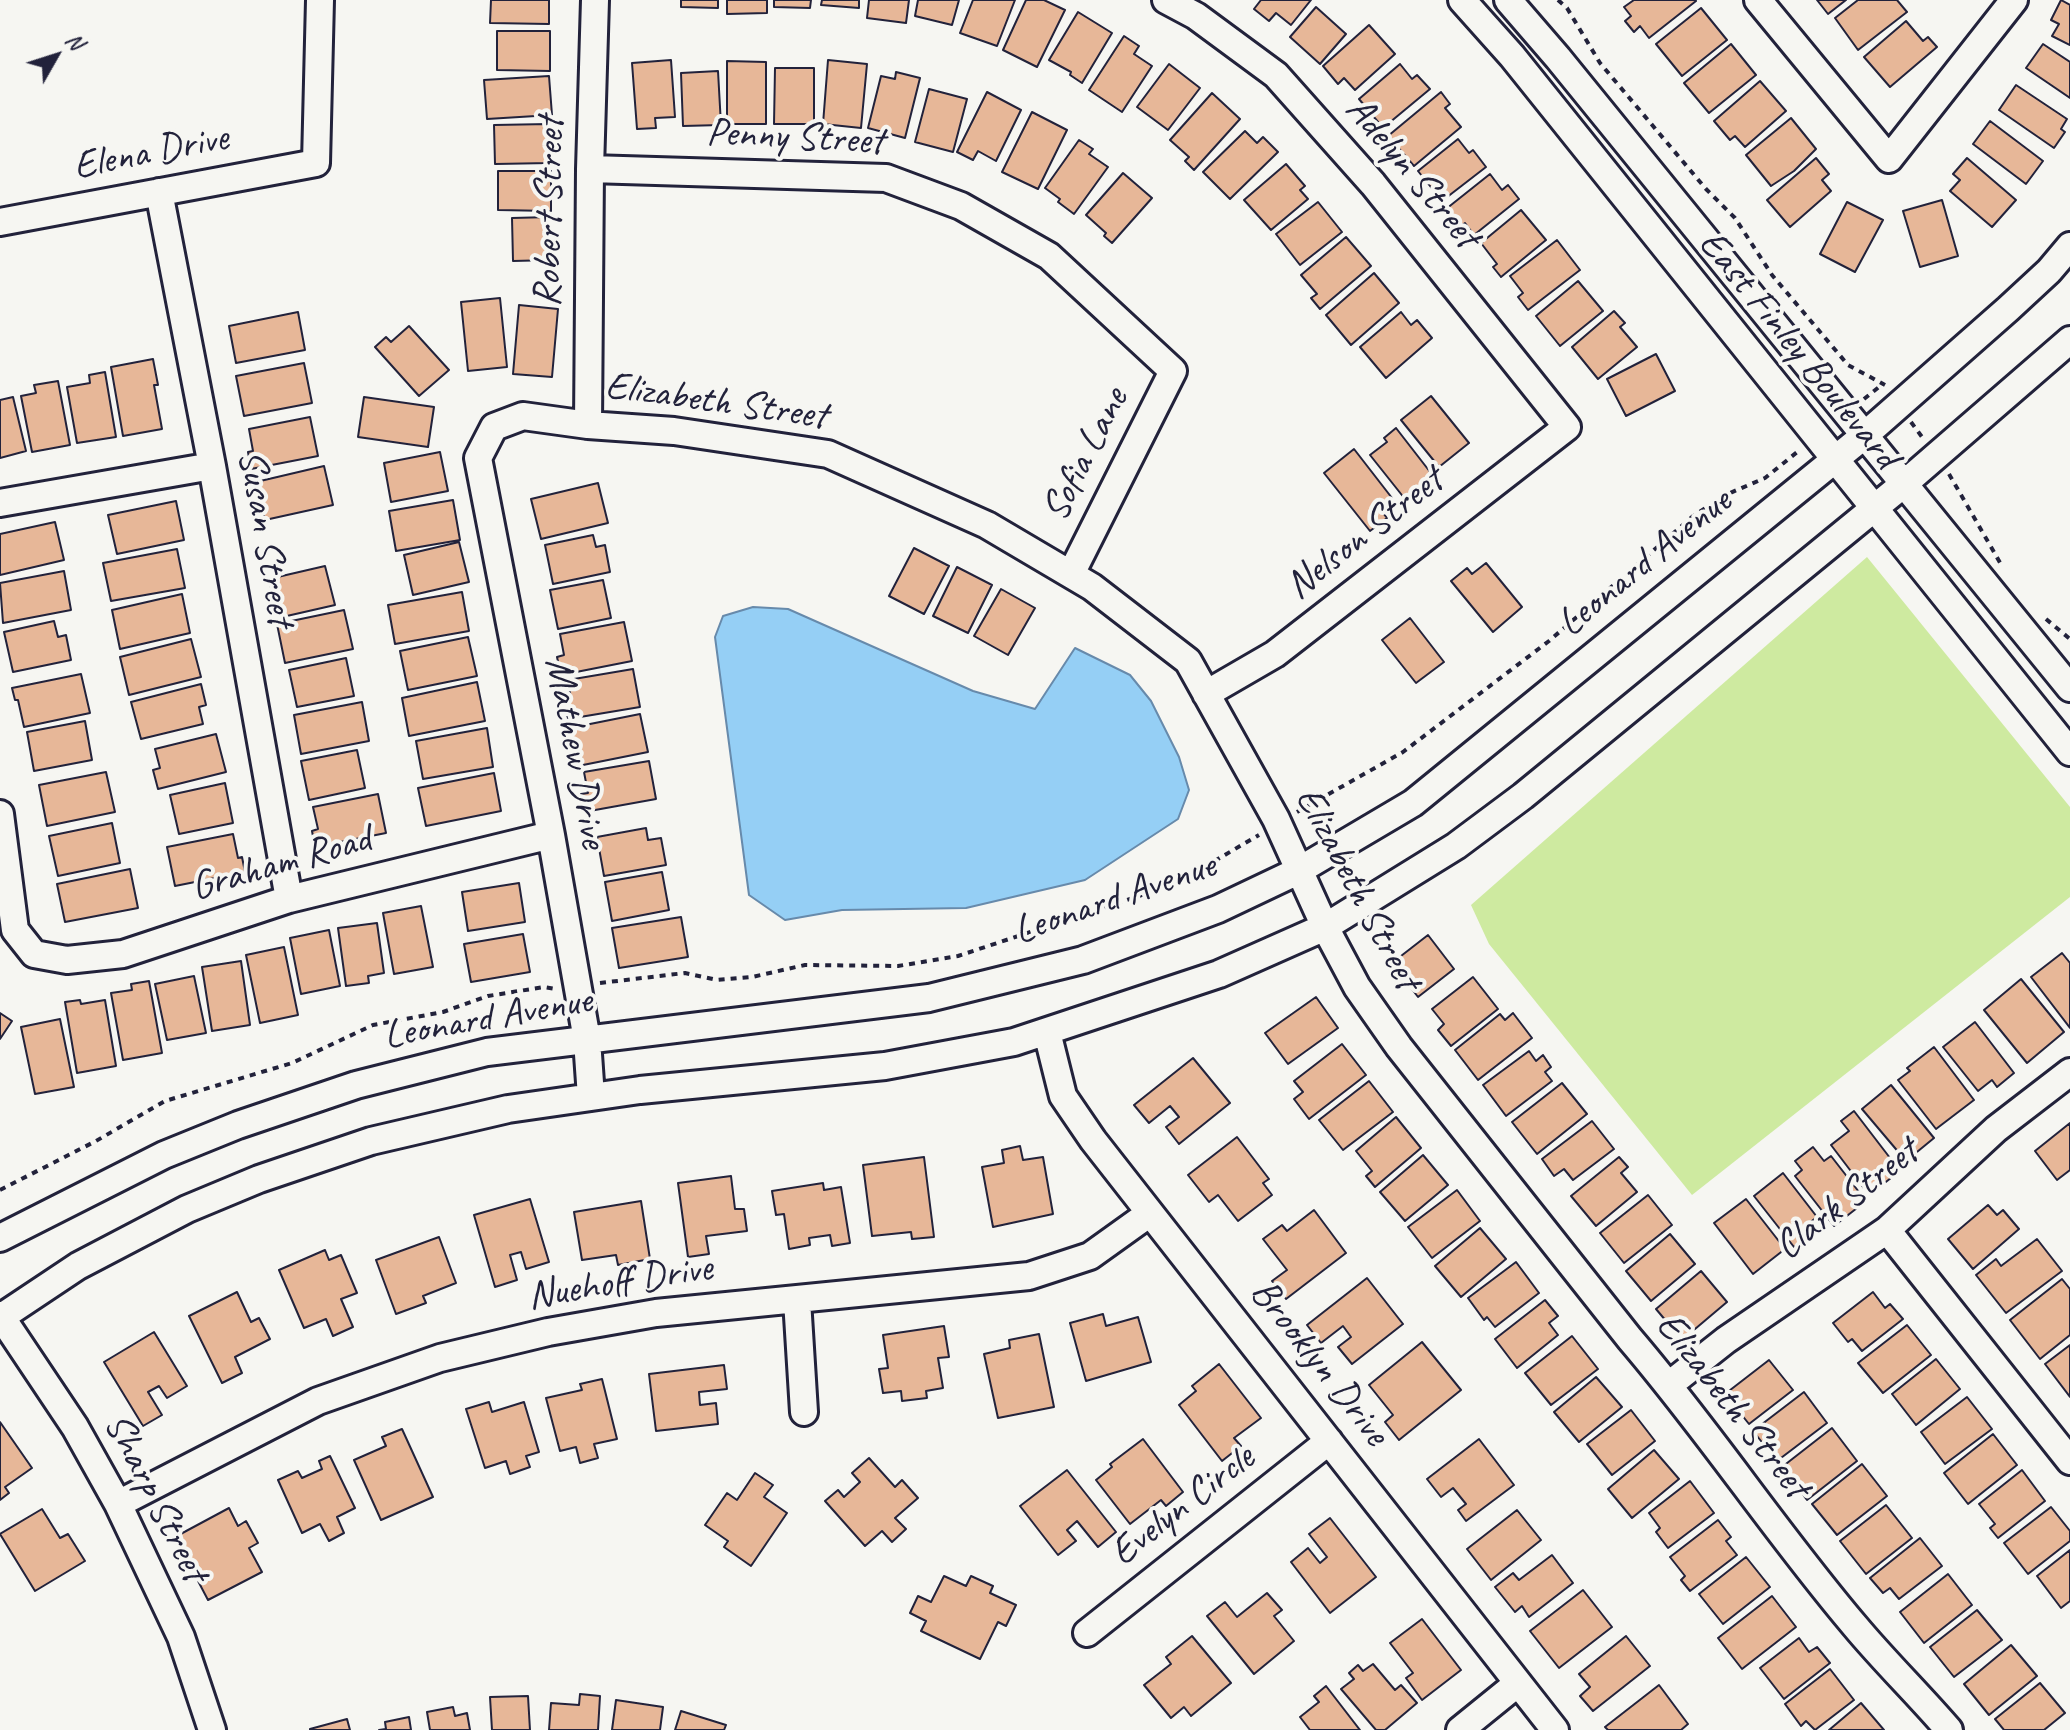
<!DOCTYPE html>
<html>
<head>
<meta charset="utf-8">
<style>
	body { margin:0 }
	#map { position:relative; width:2070px; height:1730px; overflow:hidden; background:#f6f6f2; font-family:Caveat,sans-serif }
	canvas { display:block }
	.north { position:absolute; left:16px; top:16px; width:80px; height:80px; -webkit-text-stroke:6px #f6f6f2; paint-order:stroke; rotate:51deg; font-size:22px; font-weight:700; line-height:32px; text-align:center; color:#22223b }
	.north::after { content:''; display:block; margin:auto; width:28px; height:36px; background:#22223b; clip-path:polygon(50% 0,100% 100%,50% 72%,0 100%) }
</style>
</head>
<body>
<div id="map">
<canvas width="2070" height="1730"></canvas>
<div class="north">N</div>
</div>
<script>
const c = document.querySelector('canvas').getContext('2d');
c.lineJoin = 'round';
function fillPath(path, color) {
  c.fillStyle = color;
  c.fill(path, 'evenodd');
}
function trace(path, color, width, dash) {
  c.strokeStyle = color;
  c.lineWidth = width;
  c.lineCap = dash ? 'butt' : 'round';
  c.setLineDash(dash || []);
  c.stroke(path);
}
function drawText(font, color, halo, rows, align = 'center') {
  c.font = font + ' Caveat,sans-serif';
  c.lineWidth = 8;
  c.setLineDash([]);
  c.textBaseline = 'middle';
  c.strokeStyle = halo;
  c.fillStyle = color;
  for (const [text, x, y, turn = 0] of rows) {
    c.save();
    c.translate(x, y);
    c.rotate((+turn || 0) * Math.PI / 180);
    c.textAlign = isNaN(turn) ? turn : align;
    if (halo) c.strokeText(text, 0, 0);
    c.fillText(text, 0, 0);
    c.restore();
  }
}
fillPath(new Path2D(`
	M1867 557 2070 807V897L1692 1195 1489 944 1471 905Z`), '#ceeaa0');
const water = new Path2D(`
	M753 607 788 609 973 691 1035 709 1075 648 1130 675 1151 701 1179 757 1189 790 1178 819 1085 880 966 908 842 910 785 920 749 895 715 637 723 616Z`);
fillPath(water, '#95cff5');
trace(water, '#678aab', 2);
const building = new Path2D(`
	M491 0H549V24L490 23Z
	M681 0H718V8L681 7Z
	M727 0H767V13L727 14Z
	M774 0H811L810 8 774 7Z
	M822 0H859V8L821 5Z
	M869 0H909L906 23 867 18Z
	M918 0H959L952 25 915 16Z
	M973 0H1015L997 46 960 33Z
	M1026 0H1044L1065 10 1037 67 1003 50Z
	M1261 0H1311L1291 25 1276 13 1269 21 1254 9Z
	M1634 0H1694L1696 1 1649 38 1640 26 1634 32 1625 21 1631 16 1624 7Z
	M1817 0H1846L1828 14Z
	M1858 0H1897L1907 12 1858 50 1835 18Z
	M2061 0 2070 5V45L2052 36 2059 24 2051 20Z
	M1316 7 1346 34 1320 64 1290 37Z
	M1701 8 1727 40 1682 76 1656 44Z
	M1078 12 1112 33 1082 83 1070 75 1071 72 1049 60Z
	M1906 21 1923 41 1928 37 1937 47 1890 87 1864 57Z
	M1369 25 1395 54 1355 90 1344 78 1338 84 1323 66Z
	M497 31H550V71L497 70Z
	M1124 36 1139 46 1134 54 1152 66 1122 112 1089 90Z
	M1731 44 1756 75 1709 113 1684 83Z
	M2043 44 2070 62V98L2026 68Z
	M671 60 675 117 655 118 656 128 637 129 632 63Z
	M828 60 867 64 861 128 823 124Z
	M727 61 766 62V124H727Z
	M1169 64 1200 88 1168 130 1137 107Z
	M1400 64 1412 79 1417 75 1430 89 1383 128 1359 99Z
	M775 68H814V124H774Z
	M718 71 721 125 683 126 681 73Z
	M896 72 920 78 905 138 868 128 881 76 895 79Z
	M549 76 552 115 487 119 484 80Z
	M1760 81 1786 111 1745 147 1735 136 1730 140 1714 121Z
	M2016 85 2067 119 2061 129 2065 132 2054 148 1999 110Z
	M929 89 967 99 953 152 915 142Z
	M987 92 1021 110 996 161 978 151 973 160 957 152Z
	M1441 92 1450 104 1445 108 1461 127 1414 166 1388 136Z
	M1212 93 1240 119 1194 170 1185 161 1189 157 1170 140Z
	M1032 112 1067 130 1038 189 1002 172Z
	M1791 118 1816 149 1794 171 1771 186 1746 155Z
	M1990 121 2043 161 2026 184 1973 144Z
	M549 124 550 163 495 164 494 125Z
	M1245 131 1257 143 1263 137 1278 152 1230 199 1203 172Z
	M1458 139 1469 153 1473 150 1486 167 1442 201 1418 171Z
	M1079 140 1093 149 1089 154 1108 167 1074 214 1058 202 1060 199 1045 188Z
	M1816 158 1829 174 1822 180 1831 191 1790 227 1767 200Z
	M1967 158 2016 200 1992 227 1950 191 1960 180 1953 174Z
	M1286 164 1305 186 1300 190 1308 199 1271 230 1244 200Z
	M498 171H551V211L498 210Z
	M1123 173 1152 198 1112 243 1104 236 1106 233 1086 215Z
	M1490 174 1502 190 1508 185 1519 199 1474 235 1465 223 1460 227 1446 209Z
	M1942 200 1958 256 1920 267 1903 211Z
	M1318 202 1342 232 1300 265 1276 234Z
	M1847 202 1883 220 1855 272 1820 254Z
	M1521 210 1546 240 1501 277 1493 267 1497 264 1481 243Z
	M551 217 552 260 513 261 512 218Z
	M1346 237 1371 266 1320 309 1311 298 1317 294 1301 275Z
	M1557 240 1580 270 1528 310 1518 297 1523 293 1510 276Z
	M1374 273 1399 303 1351 345 1326 315Z
	M1578 281 1603 311 1560 346 1536 316Z
	M500 298 507 367 468 371 461 302Z
	M519 305 558 309 552 377 513 374Z
	M1614 311 1625 323 1620 327 1637 347 1598 379 1572 347Z
	M298 312 305 350 236 363 229 326Z
	M1401 312 1411 325 1417 320 1432 338 1386 378 1360 347Z
	M409 326 449 370 419 396 375 347 386 337 391 342Z
	M1656 354 1675 391 1626 416 1607 379Z
	M153 359 158 385H154L162 429 123 436 111 367Z
	M304 363 312 403 244 416 236 376Z
	M105 372 116 437 77 443 67 387 90 383 89 375Z
	M58 381 70 445 32 452 21 396 36 393 34 385Z
	M1431 396 1469 443 1439 467 1401 420Z
	M13 397 26 451 0 458V400Z
	M364 397 434 407 428 447 358 437Z
	M310 417 318 456 251 469 248 452 253 451 249 429Z
	M1396 428 1434 477 1405 499 1370 455 1387 442 1384 438Z
	M1354 449 1392 498 1379 508 1387 518 1370 531 1324 473Z
	M440 452 448 491 391 502 384 463Z
	M324 466 333 505 265 520 256 482Z
	M598 483 608 523 541 539 531 499Z
	M453 500 460 540 396 551 389 511Z
	M176 501 184 540 117 554 108 515Z
	M55 522 64 560 0 575V534Z
	M593 535 596 547 605 545 610 572 553 584 545 545Z
	M459 542 469 582 413 595 404 555Z
	M914 548 949 566 924 614 889 596Z
	M177 549 185 588 111 601 103 563Z
	M1486 563 1522 607 1493 632 1451 581 1467 568 1472 574Z
	M325 566 335 605 278 618 269 579Z
	M957 567 992 585 968 633 933 616Z
	M64 571 71 610 3 623 0 583Z
	M603 580 611 618 558 629 550 590Z
	M1001 589 1035 608 1008 655 974 636Z
	M462 592 469 631 395 644 388 605Z
	M182 594 190 633 120 649 112 610Z
	M344 610 353 649 285 663 277 624Z
	M1410 618 1444 662 1416 683 1382 640Z
	M54 621 58 637 66 635 71 660 13 672 4 632Z
	M624 622 632 661 561 675 557 657 564 655 560 634Z
	M468 637 477 676 408 690 400 651Z
	M191 639 201 677 129 695 120 657Z
	M346 658 354 696 297 707 289 670Z
	M633 669 640 707 568 719 564 700 571 699 568 680Z
	M81 674 90 713 24 727 18 700H15L12 688Z
	M477 682 485 721 409 736 402 698Z
	M201 684 206 705 199 707 203 724 141 739 131 702Z
	M362 702 369 741 301 754 294 715Z
	M640 714 648 752 583 765 578 743 573 744 570 728Z
	M85 721 92 760 34 771 27 732Z
	M487 728 493 767 423 779 416 741Z
	M216 734 226 772 158 789 153 770 160 768 155 749Z
	M357 750 365 788 309 800 301 761Z
	M649 761 656 799 584 812 581 794 588 793 584 772Z
	M106 772 115 812 47 826 39 785Z
	M494 773 501 811 426 826 418 788Z
	M225 783 233 823 179 834 170 795Z
	M378 794 386 833 315 847 312 831 318 829 313 807Z
	M112 823 120 863 58 876 49 836Z
	M646 828 648 840 661 838 666 865 604 876 597 837Z
	M233 834 238 858 242 857 245 872 175 886 167 847Z
	M130 869 138 908 65 922 57 884Z
	M662 872 669 910 612 921 605 882Z
	M519 883 525 922 468 931 462 892Z
	M421 906 433 967 394 974 383 913Z
	M681 917 688 957 619 968 612 928Z
	M377 923 384 973 368 976 369 983 346 986 338 928Z
	M329 930 340 986 301 994 290 938Z
	M523 934 530 972 471 982 464 944Z
	M1428 935 1454 969 1418 997 1392 963Z
	M284 947 298 1015 260 1023 246 955Z
	M2062 953 2070 963V1028L2031 977Z
	M241 961 250 1025 212 1031 202 967Z
	M194 976 206 1033 167 1040 155 984Z
	M1473 977 1498 1009 1451 1046 1438 1030 1444 1024 1432 1009Z
	M2021 979 2064 1032 2027 1063 1984 1010Z
	M149 981 162 1053 123 1060 111 993 132 990 131 984Z
	M1316 997 1338 1028 1288 1064 1265 1033Z
	M80 1000 81 1004 105 1000 116 1066 77 1073 65 1002Z
	M0 1013 12 1021 0 1039Z
	M1513 1013 1532 1038 1478 1080 1455 1050 1500 1014 1505 1020Z
	M60 1019 74 1087 35 1094 21 1027Z
	M1975 1022 2014 1073 1997 1087 1992 1080 1978 1091 1943 1047Z
	M1342 1044 1366 1075 1309 1119 1294 1099 1303 1092 1294 1081Z
	M1934 1047 1974 1100 1936 1129 1898 1080 1910 1071 1907 1068Z
	M1529 1051 1536 1061 1543 1055 1551 1067 1545 1072 1552 1081 1506 1116 1483 1085Z
	M1193 1058 1230 1103 1179 1144 1166 1127 1179 1117 1170 1106 1149 1123 1134 1105Z
	M1369 1081 1393 1112 1343 1150 1319 1120Z
	M1562 1083 1587 1114 1537 1154 1512 1122Z
	M1891 1085 1934 1138 1906 1161 1862 1109Z
	M1854 1111 1900 1171 1869 1195 1831 1145 1849 1131 1841 1121Z
	M1396 1117 1421 1148 1375 1187 1366 1176 1372 1171 1356 1151Z
	M1592 1121 1614 1149 1573 1180 1564 1169 1554 1176 1542 1159Z
	M2070 1123V1170L2057 1180 2035 1151Z
	M1237 1137 1269 1179 1263 1183 1272 1195 1238 1221 1218 1195 1209 1202 1188 1175Z
	M1020 1146 1023 1160 1043 1157 1053 1214 993 1227 982 1167 1004 1163 1002 1150Z
	M1813 1147 1824 1161 1831 1156 1866 1201 1834 1226 1795 1176 1802 1170 1795 1161Z
	M1423 1155 1448 1185 1405 1221 1380 1192Z
	M924 1157 934 1237 912 1239 911 1232 872 1236 863 1165Z
	M1619 1157 1628 1167 1621 1173 1637 1192 1596 1226 1571 1196Z
	M1783 1173 1817 1217 1804 1227 1811 1235 1794 1247 1754 1196Z
	M731 1176 735 1209H744L747 1231 706 1236 709 1254 688 1257 678 1183Z
	M823 1183 824 1190 841 1187 850 1243 832 1246 830 1235 809 1238 810 1245 789 1249 784 1214 776 1215 772 1191Z
	M1457 1190 1480 1221 1432 1258 1408 1227Z
	M1648 1195 1672 1225 1624 1263 1600 1233Z
	M530 1199 549 1262 526 1269 521 1252 510 1255 517 1280 495 1287 474 1215Z
	M1746 1199 1785 1249 1753 1274 1714 1223Z
	M641 1201 650 1259 618 1265 616 1255 582 1260 574 1212Z
	M1988 1205 1997 1215 2003 1210 2019 1229 1973 1269 1948 1239Z
	M1314 1210 1346 1253 1286 1299 1272 1281 1287 1270 1263 1239 1282 1225 1287 1231Z
	M1480 1228 1506 1259 1461 1297 1435 1266Z
	M1670 1234 1695 1264 1651 1301 1626 1271Z
	M439 1237 456 1283 423 1296 426 1303 396 1314 376 1260Z
	M2037 1239 2062 1271 2006 1313 1976 1275 1996 1259 2001 1266Z
	M325 1250 329 1260 341 1255 357 1293 341 1299 353 1327 333 1336 326 1319 304 1328 279 1270Z
	M1516 1262 1539 1293 1495 1327 1487 1317 1484 1320 1468 1298Z
	M1701 1271 1727 1302 1682 1340 1656 1309Z
	M1367 1278 1403 1324 1352 1364 1338 1347 1351 1337 1343 1326 1321 1343 1307 1325Z
	M2062 1279 2070 1289V1335L2040 1359 2010 1320Z
	M237 1292 251 1322 259 1318 270 1339 235 1357 242 1373 222 1383 189 1316Z
	M1873 1292 1885 1308 1890 1304 1903 1319 1862 1351 1852 1339 1848 1342 1833 1323Z
	M1545 1300 1558 1316 1549 1323 1558 1335 1517 1368 1495 1339Z
	M1103 1314 1106 1326 1138 1317 1151 1362 1086 1381 1070 1323Z
	M1907 1325 1931 1355 1883 1393 1858 1363Z
	M944 1326 949 1357 938 1358 943 1388 926 1391 927 1398 902 1401 901 1391 883 1393 879 1369 888 1368 883 1335Z
	M154 1332 187 1386 167 1398 159 1386 148 1392 162 1415 143 1426 104 1362Z
	M1039 1334 1054 1407 998 1418 984 1354 1010 1348 1009 1340Z
	M1572 1336 1598 1369 1551 1405 1525 1373Z
	M1422 1342 1461 1390 1399 1440 1385 1422 1393 1415 1369 1385Z
	M2070 1345V1397L2045 1364Z
	M1936 1359 1960 1389 1916 1425 1892 1394Z
	M1769 1360 1793 1390 1749 1424 1725 1394Z
	M1219 1364 1261 1418 1234 1438 1241 1446 1222 1461 1179 1405 1196 1391 1192 1386Z
	M724 1365 727 1389 699 1392 700 1405 716 1403 718 1424 656 1431 649 1374Z
	M1596 1377 1622 1407 1579 1442 1554 1412Z
	M602 1379 617 1439 594 1444 598 1458 580 1463 576 1447 560 1451 546 1398 582 1390 580 1384Z
	M1804 1392 1827 1423 1777 1461 1753 1431Z
	M1967 1397 1992 1429 1945 1464 1921 1432Z
	M489 1402 492 1412 524 1402 539 1452 526 1456 530 1467 510 1474 506 1461 485 1468 466 1409Z
	M1631 1410 1655 1441 1612 1475 1587 1444Z
	M0 1422 32 1468 5 1487 9 1493 0 1500Z
	M1832 1428 1857 1461 1807 1500 1782 1467Z
	M402 1429 433 1497 381 1520 354 1460 386 1446 382 1437Z
	M1993 1434 2017 1465 1968 1504 1944 1473Z
	M1143 1439 1183 1492 1166 1506 1161 1500 1130 1524 1096 1480 1112 1467 1110 1464Z
	M1479 1439 1514 1485 1466 1521 1458 1510 1466 1504 1453 1488 1441 1497 1427 1479Z
	M1654 1450 1679 1479 1632 1518 1608 1489Z
	M330 1456 355 1508 337 1517 344 1533 329 1541 320 1524 302 1533 278 1480 298 1471 302 1478 322 1469 319 1461Z
	M869 1458 895 1487 902 1480 918 1498 895 1518 906 1529 892 1542 882 1531 865 1546 825 1501 838 1490 844 1497 860 1482 852 1473Z
	M1862 1464 1887 1496 1837 1535 1812 1504Z
	M1067 1470 1116 1532 1098 1547 1077 1521 1067 1530 1076 1541 1058 1555 1020 1506Z
	M2022 1470 2045 1501 1998 1538 1990 1528 1995 1524 1979 1504Z
	M755 1473 773 1485 764 1497 787 1513 751 1566 724 1547 728 1541 705 1525 727 1493 737 1500Z
	M1690 1481 1714 1513 1668 1548 1656 1532 1660 1528 1649 1513Z
	M1886 1505 1912 1538 1866 1574 1840 1541Z
	M2051 1507 2070 1531V1541L2028 1574 2004 1543Z
	M229 1508 238 1526 246 1521 258 1543 249 1548 262 1572 208 1600 175 1537Z
	M42 1509 60 1538 68 1534 85 1561 35 1591 0 1534Z
	M1517 1510 1541 1540 1491 1580 1467 1549Z
	M1330 1518 1376 1577 1330 1613 1291 1562 1308 1548 1320 1563 1327 1557 1309 1534Z
	M1718 1520 1731 1537 1726 1541 1737 1555 1690 1591 1681 1580 1685 1576 1670 1557Z
	M1920 1538 1942 1566 1899 1599 1890 1588 1883 1593 1870 1578Z
	M2070 1550V1601L2061 1608 2037 1576Z
	M1552 1555 1573 1583 1529 1617 1522 1606 1515 1612 1495 1587 1513 1573 1519 1580Z
	M1746 1557 1770 1587 1723 1624 1699 1594Z
	M1948 1574 1972 1605 1924 1643 1900 1612Z
	M944 1576 966 1586 971 1576 993 1586 990 1593 1016 1605 1006 1626 998 1622 980 1659 921 1631 926 1621 910 1613 918 1596 931 1602Z
	M1583 1590 1612 1627 1559 1668 1530 1631Z
	M1267 1593 1282 1610 1274 1616 1294 1641 1254 1674 1207 1616 1225 1602 1237 1617Z
	M1772 1596 1796 1627 1742 1669 1718 1638Z
	M1977 1610 2002 1640 1954 1677 1930 1647Z
	M1422 1619 1461 1670 1422 1700 1406 1678 1413 1673 1390 1643Z
	M1192 1636 1231 1683 1191 1716 1184 1707 1171 1718 1144 1685 1171 1664 1166 1657Z
	M1626 1636 1650 1666 1593 1711 1580 1696 1590 1687 1579 1674Z
	M1799 1638 1809 1652 1817 1647 1830 1663 1784 1699 1760 1668Z
	M2011 1645 2037 1676 1989 1715 1964 1684Z
	M1373 1664 1395 1690 1401 1685 1417 1703 1385 1730H1376L1341 1689 1354 1679 1349 1673 1358 1665 1363 1671Z
	M1830 1669 1854 1700 1815 1730 1806 1721 1801 1726 1785 1704Z
	M2040 1683 2065 1713 2044 1730H2004L1995 1719Z
	M1659 1685 1688 1724 1681 1730H1608L1605 1727Z
	M1326 1686 1360 1730H1310L1300 1717 1319 1702 1314 1696Z
	M580 1694 600 1696 598 1730H549L551 1703 579 1705Z
	M528 1696 530 1730H492L490 1697Z
	M616 1700 663 1707 660 1730H612Z
	M1861 1703 1884 1730H1829Z
	M453 1707 455 1716 467 1713 470 1730H430L427 1712Z
	M681 1711 726 1725 724 1730H675Z
	M409 1717 411 1730H379L386 1729 385 1722Z
	M347 1719 350 1730H310V1729Z`);
fillPath(building, '#e7b798');
trace(building, '#22223b', 2);
const minor = new Path2D(`
	M1166 0 1196 16 1276 75 1373 184 1567 427 1275 654 1206 694
	M1462 0 1512 56 2070 752
	M1508 0 1558 58 2070 688
	M1758 0 1889 159 2014 0
	M590 169 886 178 961 206 1049 256 1173 371 1071 574
	M159 192 212 466 289 899
	M0 222 316 163 320 0
	M588 425 590 169 595 0
	M0 503 212 466
	M0 814 15 930 34 954 67 960 123 954 289 899 551 835
	M1047 1032 1063 1096 1093 1140 1555 1730
	M591 1097 587 1040 551 835 478 458 494 427 523 416 588 425 674 431 828 454 987 525 1092 587 1188 661 1276 819 1325 927 1357 987 1399 1047 1630 1339C1709 1431 1776 1533 1855 1626 1885 1662 1919 1695 1949 1730
	M1887 1230 2070 1461
	M0 1238 164 1155 238 1125 356 1085 487 1052 929 998 1083 960 1218 909 1298 871 1413 803 1865 435 2008 309 2049 271 2070 246
	M797 1300 804 1412
	M0 1315 75 1427 118 1504 181 1637 212 1730
	M0 1318 78 1266 187 1209 259 1179 371 1141 508 1109 640 1090 885 1066 1014 1042 1219 974 1325 927 1456 846 1523 796 1905 483 2070 340
	M1669 1385 1726 1340 1887 1230 1996 1129 2070 1072
	M118 1504 318 1401 440 1358 548 1332 656 1313 1029 1276 1090 1256 1150 1213
	M1087 1633 1329 1441
	M1460 1730 1518 1683`);
trace(minor, '#22223b', 32);
trace(new Path2D(`
	M1558 0 1567 8 1600 63 1706 189 1735 218 1772 275 1848 365 1885 385
	M1864 399 1884 383
	M1911 422 1922 437
	M1949 474 2002 566
	M2046 619 2070 639
	M1297 812 1403 752 1549 641 1692 517 1723 496 1765 478 1801 449
	M600 983 685 973 717 980 752 977 805 965 898 966 958 956 1175 884 1259 835
	M0 1190 96 1141 165 1101 292 1063 373 1025 443 1012 488 996 544 987 556 989`), '#22223b', 4, [6, 6]);
trace(minor, '#f6f6f2', 26);
drawText('40px', '#22223b', '#f6f6f2', [
	["Penny Street",795,138,3],
	["Elena Drive",151,153,-11],
	["Adelyn Street",1412,173,50],
	["Robert Street",550,212,-89],
	["East Finley Boulevard",1798,350,51],
	["Elizabeth Street",716,402,8],
	["Sofia Lane",1086,455,-63],
	["Nelson Street",1365,534,-38],
	["Susan Street",265,538,80],
	["Leonard Avenue",1645,563,-39],
	["Mathew Drive",575,753,79],
	["Graham Road",281,864,-16],
	["Elizabeth Street",1357,889,62],
	["Leonard Avenue",1115,899,-19],
	["Leonard Avenue",488,1019,-10],
	["Clark Street",1847,1200,-38],
	["Nuehoff Drive",620,1283,-9],
	["Brooklyn Drive",1319,1363,52],
	["Elizabeth Street",1732,1406,52],
	["Sharp Street",155,1498,63],
	["Evelyn Circle",1183,1506,-38]
]);
</script>
</body>
</html>
